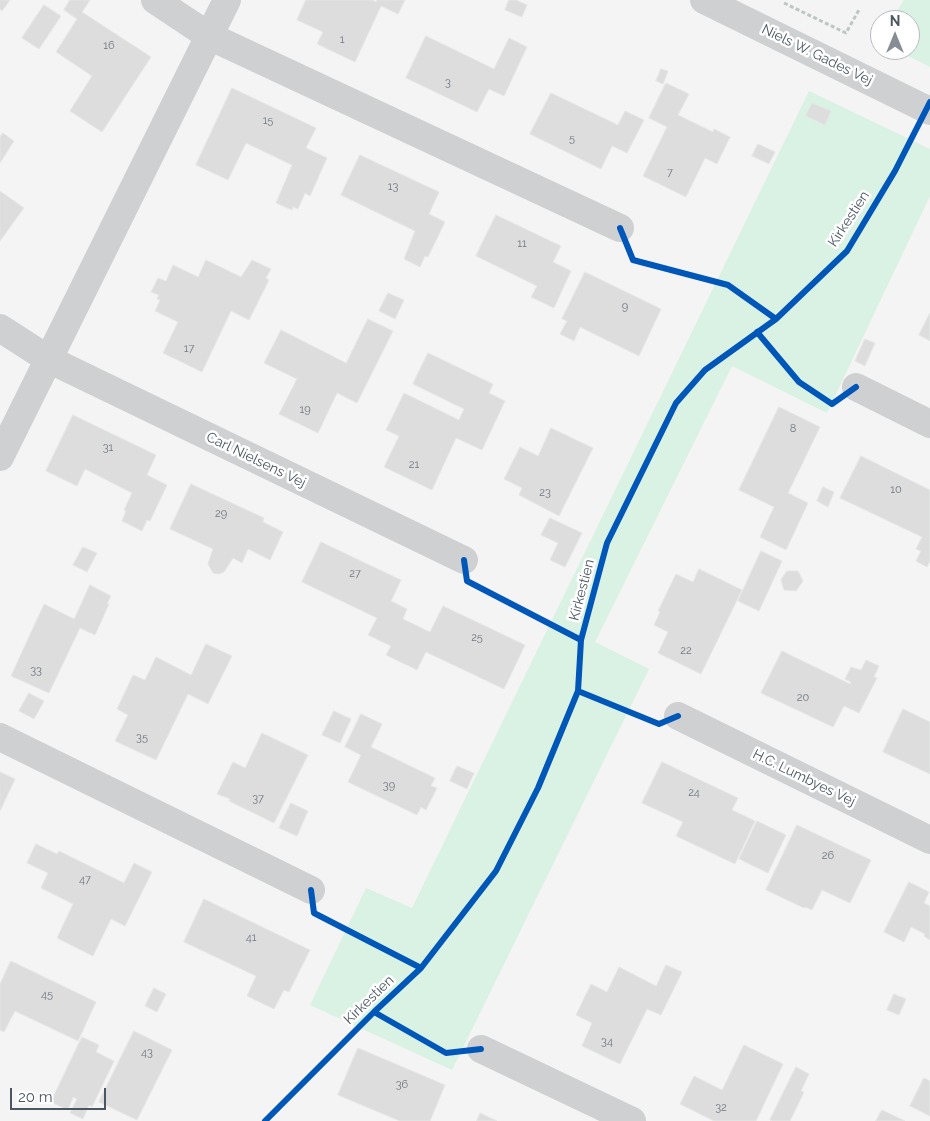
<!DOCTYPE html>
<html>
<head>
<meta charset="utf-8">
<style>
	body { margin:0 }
	#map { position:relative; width:930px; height:1121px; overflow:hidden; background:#f4f4f4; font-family:Raleway,sans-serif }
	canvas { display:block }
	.north { position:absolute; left:870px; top:10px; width:50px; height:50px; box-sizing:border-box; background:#fff; border:1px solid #b7bbc0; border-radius:50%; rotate:0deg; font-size:14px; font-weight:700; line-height:20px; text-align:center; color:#4a5661 }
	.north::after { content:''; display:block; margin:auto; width:18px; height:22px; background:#868d94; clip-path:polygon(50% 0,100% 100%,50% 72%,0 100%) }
	.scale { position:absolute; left:10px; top:1088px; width:96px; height:22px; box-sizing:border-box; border:2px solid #4a5661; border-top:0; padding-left:6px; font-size:15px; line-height:18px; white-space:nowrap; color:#4a5661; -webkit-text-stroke:4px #fff; paint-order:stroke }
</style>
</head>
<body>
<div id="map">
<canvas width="930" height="1121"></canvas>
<div class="north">N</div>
<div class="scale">20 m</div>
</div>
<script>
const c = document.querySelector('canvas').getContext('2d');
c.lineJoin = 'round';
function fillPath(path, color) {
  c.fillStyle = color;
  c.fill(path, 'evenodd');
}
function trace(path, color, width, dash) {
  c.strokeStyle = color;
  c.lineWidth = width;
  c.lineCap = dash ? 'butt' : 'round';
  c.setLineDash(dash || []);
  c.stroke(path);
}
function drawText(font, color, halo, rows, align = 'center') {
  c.font = font + ' Raleway,sans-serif';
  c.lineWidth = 5;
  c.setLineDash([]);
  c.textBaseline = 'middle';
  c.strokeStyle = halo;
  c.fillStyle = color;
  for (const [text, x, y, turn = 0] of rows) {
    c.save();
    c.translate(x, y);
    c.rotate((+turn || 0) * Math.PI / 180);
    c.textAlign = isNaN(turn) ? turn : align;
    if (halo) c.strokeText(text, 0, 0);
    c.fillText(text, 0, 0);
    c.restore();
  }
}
fillPath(new Path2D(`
	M904 0H930V67L902 53V50H910V20H896L895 14Z
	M809 91 930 149V196L827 413 732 366 595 642 649 669 452 1070 310 1005 366 888 412 908Z`), '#d9f2e3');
const building = new Path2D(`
	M0 0H10L2 11 0 9Z
	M70 0H90L82 12 151 57 102 132 70 111 92 76 56 52 77 19 64 10Z
	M306 0H372L376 2 377 0H405L398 14 381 6 355 62 317 44 323 32 297 20Z
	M509 0H516L527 5 522 17 505 10Z
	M44 5 61 16 39 49 22 38Z
	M426 36 494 69 509 38 527 47 504 96 489 89 477 112 406 78Z
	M661 69 668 71 663 84 656 81Z
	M666 83 689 94 678 115 713 132 714 129 730 137 717 164 705 158 686 197 643 176 667 127 649 118Z
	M232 88 316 128 306 148 327 158 310 196 305 193 298 209 293 207 292 210 276 203 292 165 246 143 228 180 196 165Z
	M551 93 618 125 625 111 644 120 627 153 612 146 601 169 530 134Z
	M812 103 831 111 825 125 806 116Z
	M3 133 14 141 0 163V137Z
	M758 144 775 152 769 164 752 156Z
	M360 155 439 192 429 214 445 222 428 257 425 256 420 267 404 259 415 231 341 195Z
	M0 191 24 208 0 241Z
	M496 215 561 246 553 262 571 271 554 308 531 297 537 286 476 256Z
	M206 260 241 277 252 260 271 269 266 278 269 280 249 320 231 311 202 372 163 353 178 322 155 311 160 300 157 299 159 295 151 292 158 278 166 281 173 265 198 277Z
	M585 272 661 309 639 356 580 327 574 341 560 334 567 321 562 319Z
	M388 293 404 300 395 319 379 311Z
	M930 313V341L919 335Z
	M368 319 393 331 357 403 337 393 318 433 279 414 297 379 264 363 281 330 346 363Z
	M865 339 875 343 865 366 855 361Z
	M428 353 493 384 489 393 505 401 482 450 456 438 432 490 384 467 399 436 386 430 404 393 459 420 464 409 413 384Z
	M779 407 820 427 788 493 808 503 786 550 760 537 774 507 739 490Z
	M73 415 156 455 147 475 167 485 150 521 147 520 142 531 122 521 126 511 124 510 132 493 85 469 77 486 46 471Z
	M551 428 593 448 559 516 519 495 522 488 504 479 520 447 538 456Z
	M861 456 930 490V561L927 567 916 561 921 551 916 549 922 537 840 498Z
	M191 484 264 518 263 522 283 532 270 560 248 549 242 563 233 558 224 572 219 574 213 573 208 564 213 549 170 529Z
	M823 487 834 492 828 507 817 501Z
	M550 518 582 533 565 567 550 560 558 543 541 535Z
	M321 542 401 580 391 601 407 609 403 619 430 632 443 606 525 645 504 689 426 652 417 670 386 655 391 646 368 635 377 618 302 582Z
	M83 547 97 553 87 572 73 565Z
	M761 551 782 561 759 611 738 601Z
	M699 569 742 590 701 674 658 653 668 632 654 625 660 612 658 611 676 574 693 582Z
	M787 571H798L803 581 796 591 784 590 781 580Z
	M90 585 111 596 107 604H109L95 635 80 628 49 693 11 676 44 604 74 619Z
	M206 644 232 656 208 704 188 694 156 760 115 741 128 715 117 709 133 675 145 680 156 657 191 675Z
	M782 651 850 684 851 682 845 679 851 667 861 670 866 660 879 666 874 677 877 678 859 713 844 706 833 727 761 693Z
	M29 693 44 701 34 719 19 711Z
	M903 709 930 722V774L883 752Z
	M334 711 351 719 340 743 322 735Z
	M361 714 382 724 371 747 435 778 431 786 437 788 426 810 421 807 417 815 348 782 361 755 345 747Z
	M262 733 308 755 274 823 229 801 230 799 217 794 233 762 245 768Z
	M662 762 738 798 732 810 755 821 735 864 676 836 683 822 642 803Z
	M457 766 474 773 467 789 450 781Z
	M0 772 15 779 0 811Z
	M291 803 308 811 297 836 279 828Z
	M757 821 786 835 768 873 739 859Z
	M797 825 871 860 850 903 822 890 812 910 805 907 804 908 766 890Z
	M36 844 57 854 59 851 124 883 134 863 152 872 125 926 111 919 93 956 57 938 73 904 41 888 48 873 27 863Z
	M909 882 929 892 924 903 930 906V940L924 936 925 934 911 927 904 942 884 932Z
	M204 899 310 950 289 992 284 990 274 1009 247 996 256 976 184 942Z
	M11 961 96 1002 78 1041 15 1011 4 1032 0 1030V984Z
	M666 965 682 972 661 1015 647 1009 620 1064 582 1046 592 1023 576 1015 591 984 607 992 619 967 656 986Z
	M154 988 166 994 157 1012 145 1006Z
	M894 994 906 999 899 1015 887 1010Z
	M134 1031 172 1050 137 1120 99 1102Z
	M82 1037 99 1045 96 1052 114 1061 92 1107 89 1105 83 1119 70 1113 77 1099 73 1097 68 1110 51 1102Z
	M744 1045 783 1064 756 1121H714L680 1104 694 1076 722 1090Z
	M358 1048 445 1085 430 1121H400L338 1095Z
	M796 1067 809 1074 801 1091 804 1092 790 1121H772L770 1120Z
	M924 1078 930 1081V1116L910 1106Z
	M882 1110 905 1121H876Z
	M480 1113 497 1121H477Z`);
fillPath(building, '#ddddde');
trace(building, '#e5e6e7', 1);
trace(new Path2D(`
	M784 3 846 33 860 8`), '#bcc7c4', 3, [4, 2.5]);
trace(new Path2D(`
	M155 0 209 36 620 228
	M0 328 48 359 464 560
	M856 387 930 424
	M0 457 227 0
	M678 716 930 840
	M0 737 311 890
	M481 1049 632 1121`), '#ced0d2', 28);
trace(new Path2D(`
	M704 0 930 111`), '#ced0d2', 28);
trace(new Path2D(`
	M620 228 633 260 728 285 776 319
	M757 332 799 382 832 404 856 387
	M464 560 467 581 581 640
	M578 691 659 724 678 716
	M311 890 314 913 421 968
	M374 1012 446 1053 481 1049
	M265 1121 374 1012 421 968 496 871 538 788 578 691 581 640 607 543 676 403 705 370 776 319 847 251 895 171 930 102`), '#0057b8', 6);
drawText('11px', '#707881', null, [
	["1",342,40],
	["16",109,46],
	["3",448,83],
	["15",268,121],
	["5",572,139],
	["7",670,173],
	["13",393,187],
	["11",522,244],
	["9",625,307],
	["17",189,349],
	["19",305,410],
	["8",793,429],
	["31",108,448],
	["21",414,465],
	["10",896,490],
	["23",545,493],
	["29",221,514],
	["27",355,574],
	["25",477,638],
	["22",686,651],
	["33",36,671],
	["20",803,698],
	["35",142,738],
	["39",389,786],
	["24",694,793],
	["37",258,799],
	["26",828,856],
	["47",85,880],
	["41",251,938],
	["45",47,995],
	["34",607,1042],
	["43",147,1053],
	["36",402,1085],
	["32",721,1108]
]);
drawText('14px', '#4a5661', '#fff', [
	["Niels W. Gades Vej",817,55,26],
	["Kirkestien",849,219,-57],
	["Carl Nielsens Vej",256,460,26],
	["Kirkestien",582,590,-75],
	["H.C. Lumbyes Vej",804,778,26],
	["Kirkestien",369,1000,-44]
]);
</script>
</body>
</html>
